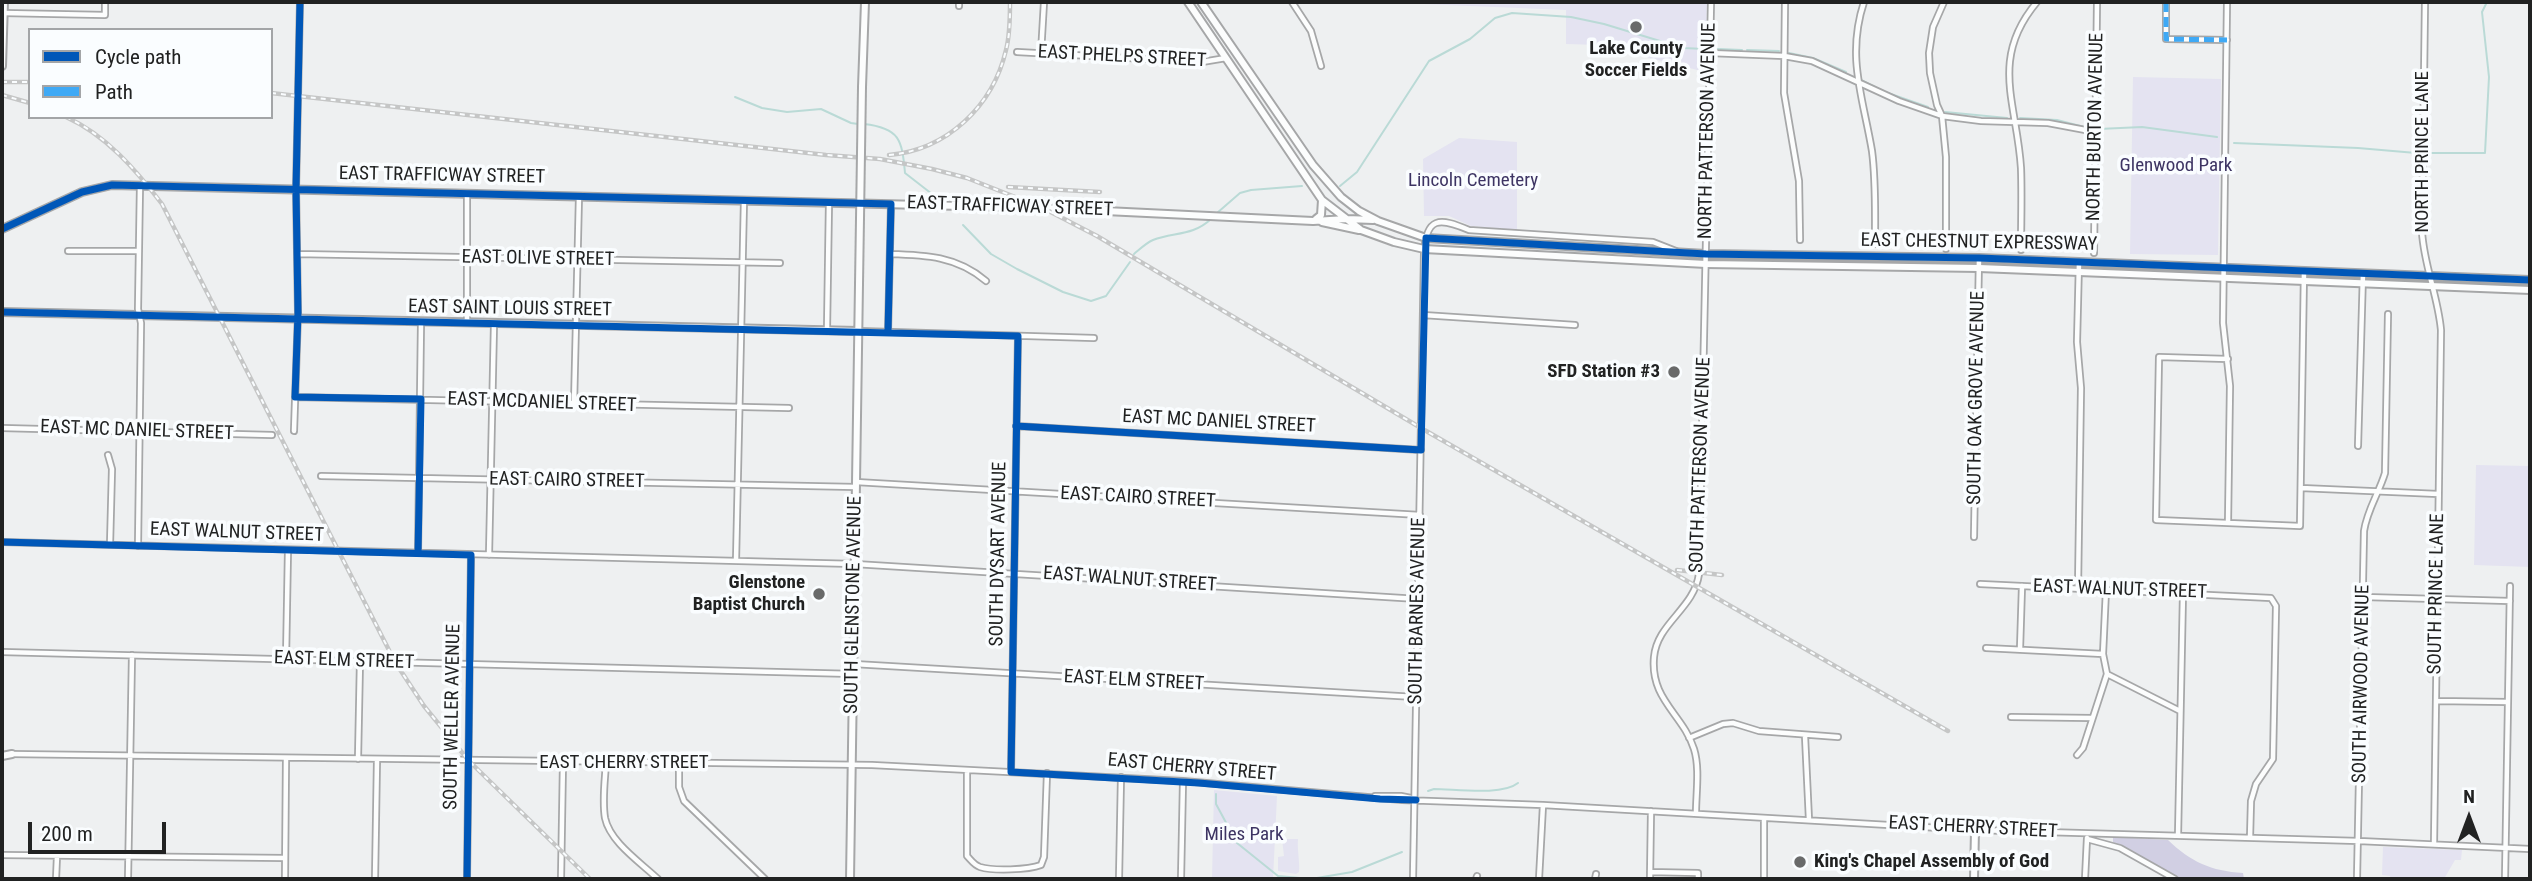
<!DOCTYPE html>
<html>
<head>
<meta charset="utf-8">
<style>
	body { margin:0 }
	#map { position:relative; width:2532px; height:881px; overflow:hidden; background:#eef0f1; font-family:"Roboto Condensed",sans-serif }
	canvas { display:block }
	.frame { position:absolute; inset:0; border:4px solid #212222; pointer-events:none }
	.legend { position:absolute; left:28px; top:28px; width:245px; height:91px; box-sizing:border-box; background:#fafdff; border:2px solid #a3a5a7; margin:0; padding:9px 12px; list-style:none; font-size:21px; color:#212222 }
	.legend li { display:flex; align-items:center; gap:14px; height:35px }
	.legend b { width:35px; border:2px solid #a3a5a7 }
	.north { position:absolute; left:2434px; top:783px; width:70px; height:70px; -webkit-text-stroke:5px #fafdff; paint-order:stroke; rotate:0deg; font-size:19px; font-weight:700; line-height:28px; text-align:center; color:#212222 }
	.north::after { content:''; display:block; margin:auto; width:24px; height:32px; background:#212222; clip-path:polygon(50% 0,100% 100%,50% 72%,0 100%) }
	.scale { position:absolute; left:28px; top:822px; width:138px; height:32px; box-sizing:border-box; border:4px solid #212222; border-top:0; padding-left:9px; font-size:21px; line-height:24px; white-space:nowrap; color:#212222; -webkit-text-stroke:5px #fafdff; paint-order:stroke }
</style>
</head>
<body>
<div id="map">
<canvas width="2532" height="881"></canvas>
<div class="frame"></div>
<ul class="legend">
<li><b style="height:9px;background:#0057b8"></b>Cycle path</li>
<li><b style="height:9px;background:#3fa9f5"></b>Path</li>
</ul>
<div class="north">N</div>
<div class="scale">200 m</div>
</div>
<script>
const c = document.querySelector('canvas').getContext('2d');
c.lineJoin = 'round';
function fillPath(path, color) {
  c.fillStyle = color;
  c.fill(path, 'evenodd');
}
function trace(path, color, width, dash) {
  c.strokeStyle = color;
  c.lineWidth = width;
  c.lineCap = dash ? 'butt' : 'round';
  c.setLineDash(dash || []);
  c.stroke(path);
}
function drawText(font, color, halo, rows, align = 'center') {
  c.font = font + ' "Roboto Condensed",sans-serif';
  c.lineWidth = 7;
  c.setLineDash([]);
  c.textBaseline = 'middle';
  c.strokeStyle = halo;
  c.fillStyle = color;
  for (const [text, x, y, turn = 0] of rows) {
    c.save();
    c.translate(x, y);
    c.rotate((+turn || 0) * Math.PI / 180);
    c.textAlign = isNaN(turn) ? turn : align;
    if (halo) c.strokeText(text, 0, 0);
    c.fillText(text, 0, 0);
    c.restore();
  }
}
fillPath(new Path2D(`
	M1423 2H1707L1705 72 1599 45 1566 44V10L1423 4Z
	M2133 77 2221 79 2218 255 2130 254Z
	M1459 138 1517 142V230L1471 226 1449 216H1424L1423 159Z
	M2476 465 2530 466V567L2474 565Z
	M1214 790 1277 796 1273 879H1212Z
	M1282 839H1298C1297 851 1300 861 1299 872L1296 874 1278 871V857L1284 856Z
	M2383 847 2462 850 2461 860H2455L2444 879H2391L2390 876 2382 875Z`), '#e4e3f1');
fillPath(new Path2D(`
	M2113 837 2168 840C2191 862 2211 871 2243 873L2244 879H2182L2113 842Z`), '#d1cfe3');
trace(new Path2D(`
	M1718 49 1742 50
	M1747 50 1779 51
	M1789 53 1813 58 1846 72
	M1861 80 1885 92 1928 107
	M735 97 762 108 787 112 821 109 851 123 858 124
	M1945 112 2007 118
	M2020 118 2057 120 2088 128
	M864 124C900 128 902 140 905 173L932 194
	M2099 129 2142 127 2217 137
	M2234 143 2358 148 2416 153
	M2429 153H2485L2489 77 2482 12 2487 2
	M1340 186 1357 172 1429 61 1470 39 1495 18 1512 13 1571 17 1604 24 1683 48 1705 49
	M1217 213 1240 193 1251 190 1302 186
	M963 225 991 254 1017 269 1063 292 1091 301 1106 296 1130 262
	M1134 254C1140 249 1146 243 1153 240 1174 232 1193 236 1211 219
	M1428 791 1434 789C1455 789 1502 796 1518 783
	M1216 794V804L1237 843 1278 876 1311 879 1352 872 1402 852`), '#badad6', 2);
const minor = new Path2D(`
	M1292 2 1311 31 1321 66
	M1785 2 1784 93 1799 181 1800 240
	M1864 2C1846 57 1863 97 1872 151 1876 181 1875 213 1875 244
	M1944 2 1933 27 1929 53 1930 73 1937 105 1942 116 1946 157V249
	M2166 2V39L2227 40
	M2227 2 2223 323 2230 386 2228 523
	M2425 2 2422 232C2424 266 2438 296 2441 330L2434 844
	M959 6V2
	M3 13 105 15V2
	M1017 52 1202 62 1226 58
	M1041 53 1044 2
	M1710 53 1784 56 1812 61 1899 101 1942 116 1981 121 2048 123 2096 132
	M467 193V322
	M2021 250C2021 223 2022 195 2021 168 2017 103 1989 59 2037 2
	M68 251H139
	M2094 253 2097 2
	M297 254 780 263
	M890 254C925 255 957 256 986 281
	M1423 315 1575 325
	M827 330 829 202
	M859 331 1094 338
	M888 332 891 204
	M2228 359 2159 357 2156 520 2300 526 2304 271
	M295 397 789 408
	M574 405 579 196
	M1016 426 1421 450
	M2 428 272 435
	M294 431 298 313 296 189 300 2
	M2358 446 2363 273
	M108 455 112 469 110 545
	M321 476 856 487
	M856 482 1420 515
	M2301 488 2438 494
	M1974 537 1979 258
	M2 542 855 564 1418 599
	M138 546 141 323 138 309 140 185
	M418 553 421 323
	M489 555 494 324
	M736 561 744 200
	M1980 584 2271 598 2276 606 2273 759 2256 784 2251 801 2250 838
	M2078 588 2081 388 2077 342 2079 262
	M2364 597 2510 601
	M1986 648 2103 654 2107 674 2180 711
	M2020 649 2022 586
	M2 652 854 674
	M2103 654 2106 590
	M286 659 288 550
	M854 664 1415 697
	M2436 701 2508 702
	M2011 717 2092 718
	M1805 736 1809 820
	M1689 738 1723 724 1733 723 1759 731 1838 737
	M10 754 872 765 1183 781 1402 800 1543 805 1975 830 2359 841 2530 849
	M2077 755 2083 748 2107 674
	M358 759 360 661
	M606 763C605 780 602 800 605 818 610 842 640 862 658 879
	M679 763V787L684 801 765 879
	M967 770V856C971 860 974 865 980 867 993 871 1028 870 1041 865L1044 857 1047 773
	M1011 772 1018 336
	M1375 796H1401L1411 798
	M1696 813C1696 793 1700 768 1694 749 1683 714 1650 700 1654 657 1657 623 1694 609 1699 574L1711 2
	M2178 836 2183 593
	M2087 839 2120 848 2175 879
	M2 855 285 858
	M1650 872 1698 873V879
	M56 879 57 856
	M128 879 132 655
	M285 879 286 759
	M375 879 377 760
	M467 879 471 555
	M561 879 563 762
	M1119 879 1121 777
	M1181 879 1183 781
	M1413 879 1424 253C1426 217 1439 217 1469 230L1653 242 1676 251
	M1476 879 1477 876
	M1539 879 1543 805
	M1595 879 1596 874
	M1650 879 1651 811
	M1764 879V818
	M2085 879 2087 838
	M2357 879 2364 531C2367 510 2379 493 2385 473L2388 314
	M2505 879 2510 586`);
const major = new Path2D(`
	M1188 2 1322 200 1361 230 1394 242 1424 249 1706 264 1979 268 2530 290
	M1201 2 1313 165 1341 197 1359 211 1378 221 1426 238 1706 254 1979 258 2530 280
	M2 66 4 2
	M862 87 865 2
	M1316 219 1321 215 1322 200
	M1322 222 1359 230
	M2 229 82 192 112 185 1043 208 1313 221 1347 219 1373 220
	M2 312 858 331
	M2 756 12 754
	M850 879 859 284
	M1974 879 1975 830`);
trace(minor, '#a6a7a8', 8);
trace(major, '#a6a7a8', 10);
trace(minor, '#fcfdfd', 4.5);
trace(major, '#fcfdfd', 6);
const rail = new Path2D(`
	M2 82H30
	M271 93 826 155 880 159 932 169 967 178 1043 208 1097 236 1421 428 1948 731
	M2 95 30 103
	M66 117C106 135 136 170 162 204L395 662 424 706 469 761 590 879
	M889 155C947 150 993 106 1006 50 1010 35 1010 18 1010 2
	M1008 187 1100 192
	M1677 570 1722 575`);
trace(rail, '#c5c6c6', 4.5);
trace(rail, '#fafdff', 2, [5]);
const majorBridge = new Path2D(`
	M859 284 862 87`);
trace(majorBridge, '#a6a7a8', 10, []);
trace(majorBridge, '#fcfdfd', 6);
trace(new Path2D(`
	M2166 2V39L2227 40`), '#3fa9f5', 5, [10, 5]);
trace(new Path2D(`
	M300 2 296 189 298 313 295 397 421 399 418 553
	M2 229 82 192 112 185 891 204 888 332
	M2 312 1018 336 1011 772 1199 783 1380 799 1416 800
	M1016 426 1421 450 1426 238 1706 254 1979 258 2530 280
	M2 542 471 555 467 879`), '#0057b8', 7);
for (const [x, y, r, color] of [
	[1636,27,7,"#696a6a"],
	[1674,372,7,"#696a6a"],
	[819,594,7,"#696a6a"],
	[1800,862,7,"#696a6a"]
]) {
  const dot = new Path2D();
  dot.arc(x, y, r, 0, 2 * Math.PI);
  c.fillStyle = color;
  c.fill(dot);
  trace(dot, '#fafdff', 2.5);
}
drawText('bold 19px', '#212222', '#fafdff', [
	["Lake County",1636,49,"center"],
	["Soccer Fields",1636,71,"center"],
	["SFD Station #3",1660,372],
	["Glenstone",805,583],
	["Baptist Church",805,605],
	["King's Chapel Assembly of God",1814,862,"left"]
], 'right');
drawText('19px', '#212222', '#fafdff', [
	["EAST PHELPS STREET",1122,57,3],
	["NORTH BURTON AVENUE",2096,127,-89],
	["NORTH PATTERSON AVENUE",1708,131,-89],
	["NORTH PRINCE LANE",2423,152,-90],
	["EAST TRAFFICWAY STREET",442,176,1],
	["EAST TRAFFICWAY STREET",1010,207,2],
	["EAST CHESTNUT EXPRESSWAY",1979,243,1],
	["EAST OLIVE STREET",538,259,1],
	["EAST SAINT LOUIS STREET",510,309,1],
	["SOUTH OAK GROVE AVENUE",1977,398,-89],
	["EAST MCDANIEL STREET",542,403,2],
	["EAST MC DANIEL STREET",1219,422,3],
	["EAST MC DANIEL STREET",137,431,2],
	["SOUTH PATTERSON AVENUE",1701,465,-88],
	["EAST CAIRO STREET",567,481,1],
	["EAST CAIRO STREET",1138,498,3],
	["EAST WALNUT STREET",237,533,2],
	["SOUTH DYSART AVENUE",999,554,-89],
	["EAST WALNUT STREET",1130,580,4],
	["EAST WALNUT STREET",2120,590,2],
	["SOUTH PRINCE LANE",2437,594,-89],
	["SOUTH GLENSTONE AVENUE",854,605,-89],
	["SOUTH BARNES AVENUE",1418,611,-89],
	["EAST ELM STREET",344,661,2],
	["EAST ELM STREET",1134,681,3],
	["SOUTH AIRWOOD AVENUE",2362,684,-89],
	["SOUTH WELLER AVENUE",453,717,-89],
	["EAST CHERRY STREET",624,763],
	["EAST CHERRY STREET",1192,768,5],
	["EAST CHERRY STREET",1973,828,3]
]);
drawText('19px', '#3d3463', '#fafdff', [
	["Glenwood Park",2176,166],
	["Lincoln Cemetery",1473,181],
	["Miles Park",1244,835]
]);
</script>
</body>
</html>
